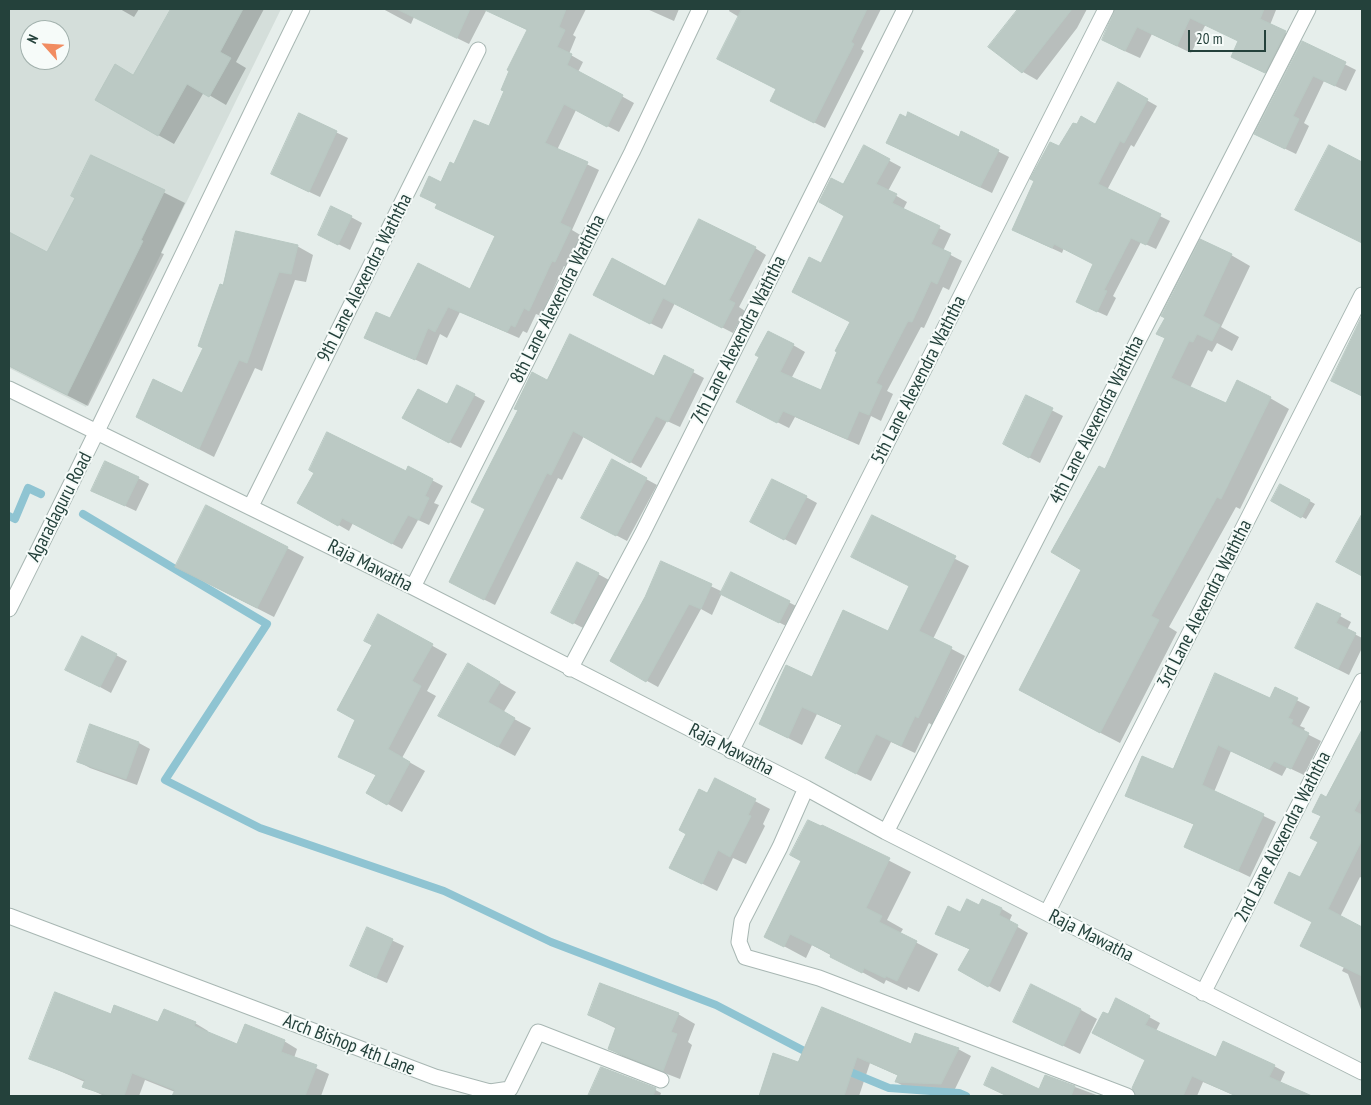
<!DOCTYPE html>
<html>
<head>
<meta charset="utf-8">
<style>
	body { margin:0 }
	#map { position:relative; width:1371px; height:1105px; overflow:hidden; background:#e6eeeb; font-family:"PT Sans Narrow",sans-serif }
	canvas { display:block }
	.frame { position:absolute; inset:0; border:10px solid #24413b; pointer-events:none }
	.north { position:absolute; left:20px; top:20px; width:50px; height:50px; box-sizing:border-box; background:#f6fbf9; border:1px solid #a2b1ad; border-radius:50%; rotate:296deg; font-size:14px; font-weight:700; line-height:20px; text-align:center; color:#24413b }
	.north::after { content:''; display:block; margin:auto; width:18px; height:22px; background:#f18c61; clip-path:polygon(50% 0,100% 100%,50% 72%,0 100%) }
	.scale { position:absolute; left:1188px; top:30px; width:78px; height:22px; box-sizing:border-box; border:2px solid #24413b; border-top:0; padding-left:6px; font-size:15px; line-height:18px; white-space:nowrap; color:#24413b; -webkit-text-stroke:4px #f6fbf9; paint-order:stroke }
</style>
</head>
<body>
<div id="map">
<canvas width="1371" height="1105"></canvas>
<div class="frame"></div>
<div class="north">N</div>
<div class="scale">20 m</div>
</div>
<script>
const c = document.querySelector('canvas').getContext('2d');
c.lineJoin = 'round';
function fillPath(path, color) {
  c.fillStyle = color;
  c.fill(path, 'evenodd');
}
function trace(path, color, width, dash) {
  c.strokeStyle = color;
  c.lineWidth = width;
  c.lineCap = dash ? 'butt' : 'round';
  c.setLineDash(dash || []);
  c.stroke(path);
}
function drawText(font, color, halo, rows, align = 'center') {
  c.font = font + ' "PT Sans Narrow",sans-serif';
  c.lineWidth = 4;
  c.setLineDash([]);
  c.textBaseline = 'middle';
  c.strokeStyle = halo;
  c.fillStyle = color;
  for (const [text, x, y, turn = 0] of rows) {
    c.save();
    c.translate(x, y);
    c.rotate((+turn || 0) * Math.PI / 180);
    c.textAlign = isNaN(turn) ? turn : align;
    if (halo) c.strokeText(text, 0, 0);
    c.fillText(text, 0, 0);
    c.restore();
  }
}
fillPath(new Path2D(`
	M9 9H281L86 407 9 368ZM30 30H60V60H30Z`), '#d4deda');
fillPath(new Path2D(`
	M120 9H139L134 17Z
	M192 9H264L236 62 246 68 226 105 204 92 174 144 96 100 134 77 178 34Z
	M383 9H487L469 44 414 17 411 24Z
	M490 9H586L573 35 576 37 569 54 583 62 578 72 634 103 619 132 576 110 557 150 599 170 572 230 582 236 567 268 564 266 541 316 536 314 527 333 523 331 519 338 460 312 447 338 440 334 427 365 366 337 391 320 470 290 496 236 436 208 442 184 489 128 506 91 528 29Z
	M647 9H679L674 21Z
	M730 9H795L812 17 816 9H881L861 49 864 51 825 128 782 106 778 89 739 17 729 11Z
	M1024 9H1087L1077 28 1037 80 1023 72 1019 19Z
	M1106 9H1189L1208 20 1191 53 1152 34 1140 58 1118 48 1115 11 1113 13Z
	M1220 9 1276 10 1270 25 1295 38 1275 77 1242 62 1239 41 1212 27Z
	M1303 43 1356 70 1346 91 1324 81 1304 123 1309 126 1296 154 1267 140Z
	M1118 84 1157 106 1134 147 1131 145 1107 190 1170 221 1156 249 1141 242 1113 296 1116 298 1107 316 1087 307 1094 264 1064 248 1062 253 1023 235 1059 148 1096 126Z
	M300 115 348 138 320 197 284 180Z
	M962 133 1009 157 992 193 899 149 959 138Z
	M1329 146 1362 164V242L1306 215Z
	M864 147 901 167 888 191 907 202 903 210 951 234 943 251 962 261 949 290 943 287 924 328 921 327 887 391 893 394 881 421 871 416 859 445 795 417 789 428 749 408 793 345 805 352 791 379 822 392 851 322 821 265 846 216 843 186Z
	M91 156 185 203 161 253 164 254 88 406 9 366V234L48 253 76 197Z
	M351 217 362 223 350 250 330 240Z
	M297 246 313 255 306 282 295 280 262 371 255 368 214 457 152 425 183 394 204 348 224 287Z
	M755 248 766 255 739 307 745 311 733 333 675 303 662 329 606 301 666 287Z
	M1231 255 1250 266 1221 327 1239 337 1232 351 1217 343 1212 352 1208 350 1190 388 1226 404 1270 398 1289 409 1240 509 1236 507 1169 627 1177 632 1120 743 1039 701 1082 571 1105 471Z
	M1362 319V396L1333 380Z
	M665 357 704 378 680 427 667 421 641 468 584 436 562 480 558 478 495 605 461 588 548 382 654 378Z
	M474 395 485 401 461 448 414 424 448 405Z
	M1026 397 1063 416 1040 463 1015 450Z
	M409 468 443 486 434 503 439 505 429 525 418 520 402 549 353 523 349 531 299 502 406 473Z
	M138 478 149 484 136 511 104 496Z
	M646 479 657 485 627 541 593 523Z
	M1281 485 1315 504 1306 519 1272 501Z
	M806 497 817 503 796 545 763 528Z
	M873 517 969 566 933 639 965 656 932 725 929 723 915 753 891 742 871 781 840 766 843 726 817 714 802 745 760 724 813 679 888 633 910 586 853 557Z
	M1362 517V575L1338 562Z
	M287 548 304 557 274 617 176 567Z
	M662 563 723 592 732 573 800 608 790 628 722 593 712 615 701 609 658 687 611 661 646 597Z
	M598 574 609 580 585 629 564 618Z
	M1318 604 1351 622 1347 630 1362 638V648L1349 675 1307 654Z
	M379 616 447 654 427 691 436 696 402 758 425 771 402 812 368 793 377 775 356 720Z
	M116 655 127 661 111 693 78 675Z
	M469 665 516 692 503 713 531 728 515 756 456 725Z
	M1275 689 1310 707 1300 726 1305 728 1303 732 1321 741 1304 775 1287 767 1282 776 1231 751 1214 792 1276 822 1250 877 1185 846 1195 825 1127 795 1174 771 1270 699Z
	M91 726 139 743 150 749 137 785 90 768 79 762Z
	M1353 750 1362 755V878L1360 877 1340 917 1362 928V1012L1348 974 1342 971 1344 967 1302 946 1313 922 1301 879 1319 842 1326 798Z
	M715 780 770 809 763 824 765 826 746 864 733 858 717 891 671 868Z
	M822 826 911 872 887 920 903 929 900 934 938 954 919 992 908 987 907 990 886 980 884 984 812 945 806 958 765 936Z
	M980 907 1002 909 1012 915 1009 922 1028 933 1000 992 970 976 971 950 948 939 961 913Z
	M368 929 404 946 387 983 362 972Z
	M1081 1010 1097 1019 1080 1054 1031 1030Z
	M678 1014 695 1024 688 1042 692 1045 680 1079 626 1058 609 1049 617 1029 589 1015Z
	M112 1015 159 1023H195L208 1031 207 1033 238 1046 284 1041 297 1049 294 1058 329 1074 321 1096H173L175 1092 145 1080 139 1096H104L84 1086 85 1082 30 1058Z
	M1108 1016 1149 1017 1160 1023 1156 1031 1216 1058 1274 1066 1285 1072 1280 1083 1309 1096H1236L1203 1082 1197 1096H1164L1147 1088 1146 1060Z
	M912 1046 958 1049 971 1056 954 1091 909 1089 896 1082 899 1076 870 1063 859 1096H760L798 1063Z
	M602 1068 650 1087 661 1093 660 1096H589Z
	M1046 1076 1099 1096H1008L986 1085 1040 1091Z`), '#0003');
trace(new Path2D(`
	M83 514 267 624 165 780 260 828 444 891 551 942 716 1005 812 1055
	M9 516 15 519 28 488 41 494
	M843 1069 889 1088 959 1093 966 1096`), '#8fc4d2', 8);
const building = new Path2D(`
	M171 9H243L220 52 231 58 209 97 187 84 158 136 95 100 115 64 133 75Z
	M397 9H470L457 38Z
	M483 9H566L559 27 565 30 557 47 572 54 567 65 623 95 607 127 564 104 545 143 588 162 560 223 571 228 555 262 552 261 529 311 524 308 515 327 511 325 507 332 448 307 435 332 428 328 415 360 364 338 376 312 390 318 418 263 470 289 495 236 435 208 437 204 420 196 429 176 441 182 450 162 454 164 474 120 489 126 504 91 501 90 509 71 507 70 527 30Z
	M742 9H867L851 42 854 44 814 123 770 101 776 89 717 59Z
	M1018 9H1072L1022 73 988 47Z
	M1115 9H1264L1260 19 1286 31 1265 73 1231 57 1238 41 1190 18 1177 46 1137 27 1125 51 1102 40Z
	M1302 41 1346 62 1335 86 1313 76 1293 116 1299 119 1285 149 1254 134Z
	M1118 82 1148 99 1124 143 1120 141 1098 184 1161 214 1146 245 1131 238 1104 290 1107 291 1097 312 1076 302 1093 264 1054 244 1052 248 1012 230 1034 181 1030 179 1050 142 1059 146 1073 123 1077 124 1081 116 1095 124Z
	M908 112 959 137 961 131 999 150 980 187 886 143 900 114 906 117Z
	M299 113 337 131 309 192 271 174Z
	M864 145 890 159 876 184 897 194 892 203 940 226 931 244 951 253 937 284 931 281 912 322 908 321 876 383 882 386 869 415 859 411 847 439 783 411 777 423 736 402 759 357 755 355 768 331 794 344 780 372 821 390 837 352 835 351 850 322 792 292 809 257 821 263 844 216 819 202 831 178 843 184Z
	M1329 145 1362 162V243L1295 210Z
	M91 155 165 190 141 240 143 241 67 395 9 366V232L47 252 75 198 71 196Z
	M331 206 352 216 338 245 318 235Z
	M699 219 756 247 729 300 735 303 722 328 663 298 650 324 593 295 612 258 665 286Z
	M236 231 298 245 291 274 279 272 247 363 239 360 199 449 136 417 153 379 182 393 203 348 198 346 220 284 223 285Z
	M1200 239 1232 254 1203 316 1220 325 1212 341 1197 334 1193 342 1189 341 1171 378 1226 403 1237 380 1271 397 1221 499 1217 497 1151 616 1159 620 1100 733 1019 690 1081 570 1051 552 1099 466 1105 469 1165 338 1156 334 1165 318 1161 316Z
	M1362 316V396L1331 381Z
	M570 334 654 376 664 355 694 370 668 422 656 416 630 463 573 431 551 475 547 473 484 600 449 582 485 509 471 502 518 410 514 409 532 372 547 380Z
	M457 385 475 394 449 443 402 418 418 389 447 404Z
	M1026 395 1053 408 1029 458 1003 444Z
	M327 432 406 471 408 466 433 479 425 496 429 498 419 520 408 515 392 544 342 518 338 526 297 503 314 473 309 470Z
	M612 459 647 478 616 536 581 518Z
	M105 461 139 477 125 506 91 491Z
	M772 479 807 496 784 540 750 522Z
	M1280 484 1310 500 1301 518 1271 501Z
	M206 505 288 547 257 608 175 567Z
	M1362 514V576L1336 562Z
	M872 515 956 556 919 631 952 647 918 718 915 716 901 746 876 734 856 774 825 758 842 725 802 707 788 738 759 724 786 665 812 677 843 610 888 631 909 586 851 557Z
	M661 561 712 584 701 609 689 604 646 682 610 661 645 597Z
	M577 562 599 573 573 624 551 613Z
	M731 572 790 601 779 623 720 594Z
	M1317 603 1341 614 1336 623 1356 633 1338 669 1295 648Z
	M378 614 433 644 412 681 421 686 388 749 410 762 387 805 366 793 376 775 338 757 355 720 337 710 372 645 364 641Z
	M82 636 117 654 100 687 65 670Z
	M468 663 500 682 488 702 515 718 498 747 438 716Z
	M1215 673 1270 698 1275 687 1298 698 1288 718 1293 720 1291 724 1309 733 1291 769 1274 761 1269 769 1218 745 1202 785 1264 814 1238 871 1184 847 1194 824 1125 796 1142 756 1173 769Z
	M90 724 139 742 126 779 77 762Z
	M1362 730V796L1354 811 1362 815V840L1328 909 1362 927V976L1300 946 1312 922 1274 903 1289 872 1300 877 1318 842 1310 838 1321 816 1312 812 1321 794 1326 797Z
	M715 778 756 799 748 815 751 816 730 857 718 850 702 884 669 868 686 834 679 830 699 789 707 793Z
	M808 820 821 826 822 825 890 858 866 908 882 916 879 922 917 941 897 981 886 976 885 978 864 968 862 973 830 957 831 954 790 934 784 947 764 937 801 861 790 855Z
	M967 899 979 905 982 899 1002 908 999 915 1018 925 988 987 958 970 970 949 935 934 948 906 960 912Z
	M367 927 393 939 376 978 350 966Z
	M600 983 679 1013 671 1032 677 1034 663 1071 608 1049 616 1027 588 1015Z
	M1031 984 1081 1009 1063 1046 1013 1022Z
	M55 992 111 1014 114 1005 158 1022 164 1009 196 1022 194 1026 237 1044 245 1024 285 1040 281 1052 317 1065 305 1096H172L175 1090 132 1073 124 1096H109L82 1087 85 1080 29 1059Z
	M1116 998 1150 1016 1145 1025 1216 1057 1223 1041 1275 1065 1269 1077 1312 1096H1236L1192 1076 1183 1096H1136L1132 1088 1145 1060 1092 1033 1103 1012 1108 1014Z
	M822 1007 911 1044 915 1033 959 1048 941 1084 895 1082 898 1075 857 1057 844 1096H759L773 1053 798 1062Z
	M601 1067 656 1088 653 1096H588Z
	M992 1067 1039 1089 1045 1075 1075 1086 1071 1096H1007L984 1085Z`);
fillPath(building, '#bbc9c4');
trace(building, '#b8c8c2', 1);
const minor = new Path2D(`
	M9 389 413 587 806 788 886 832 1362 1072
	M251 506 478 50
	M413 587 632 152 700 9
	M9 609C109 410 204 209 302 9
	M570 669 642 534 905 9
	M731 751 1106 9
	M806 788 780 847 742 921 739 942 745 957 819 978 1127 1096
	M886 832 1308 9
	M1047 913 1362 295
	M9 916 435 1077 490 1092 510 1089 538 1032 661 1080
	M1203 993 1362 681`);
trace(minor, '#a8b7b3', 17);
trace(minor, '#fff', 15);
drawText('19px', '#24413b', '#f6fbf9', [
	["9th Lane Alexendra Waththa",365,278,-63],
	["8th Lane Alexendra Waththa",558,299,-63],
	["7th Lane Alexendra Waththa",739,340,-63],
	["5th Lane Alexendra Waththa",919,380,-63],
	["4th Lane Alexendra Waththa",1097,420,-63],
	["Agaradaguru Road",60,507,-63],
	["Raja Mawatha",370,566,27],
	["3rd Lane Alexendra Waththa",1205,604,-63],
	["Raja Mawatha",731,750,27],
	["2nd Lane Alexendra Waththa",1283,837,-63],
	["Raja Mawatha",1091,936,27],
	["Arch Bishop 4th Lane",349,1045,21]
]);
</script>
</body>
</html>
